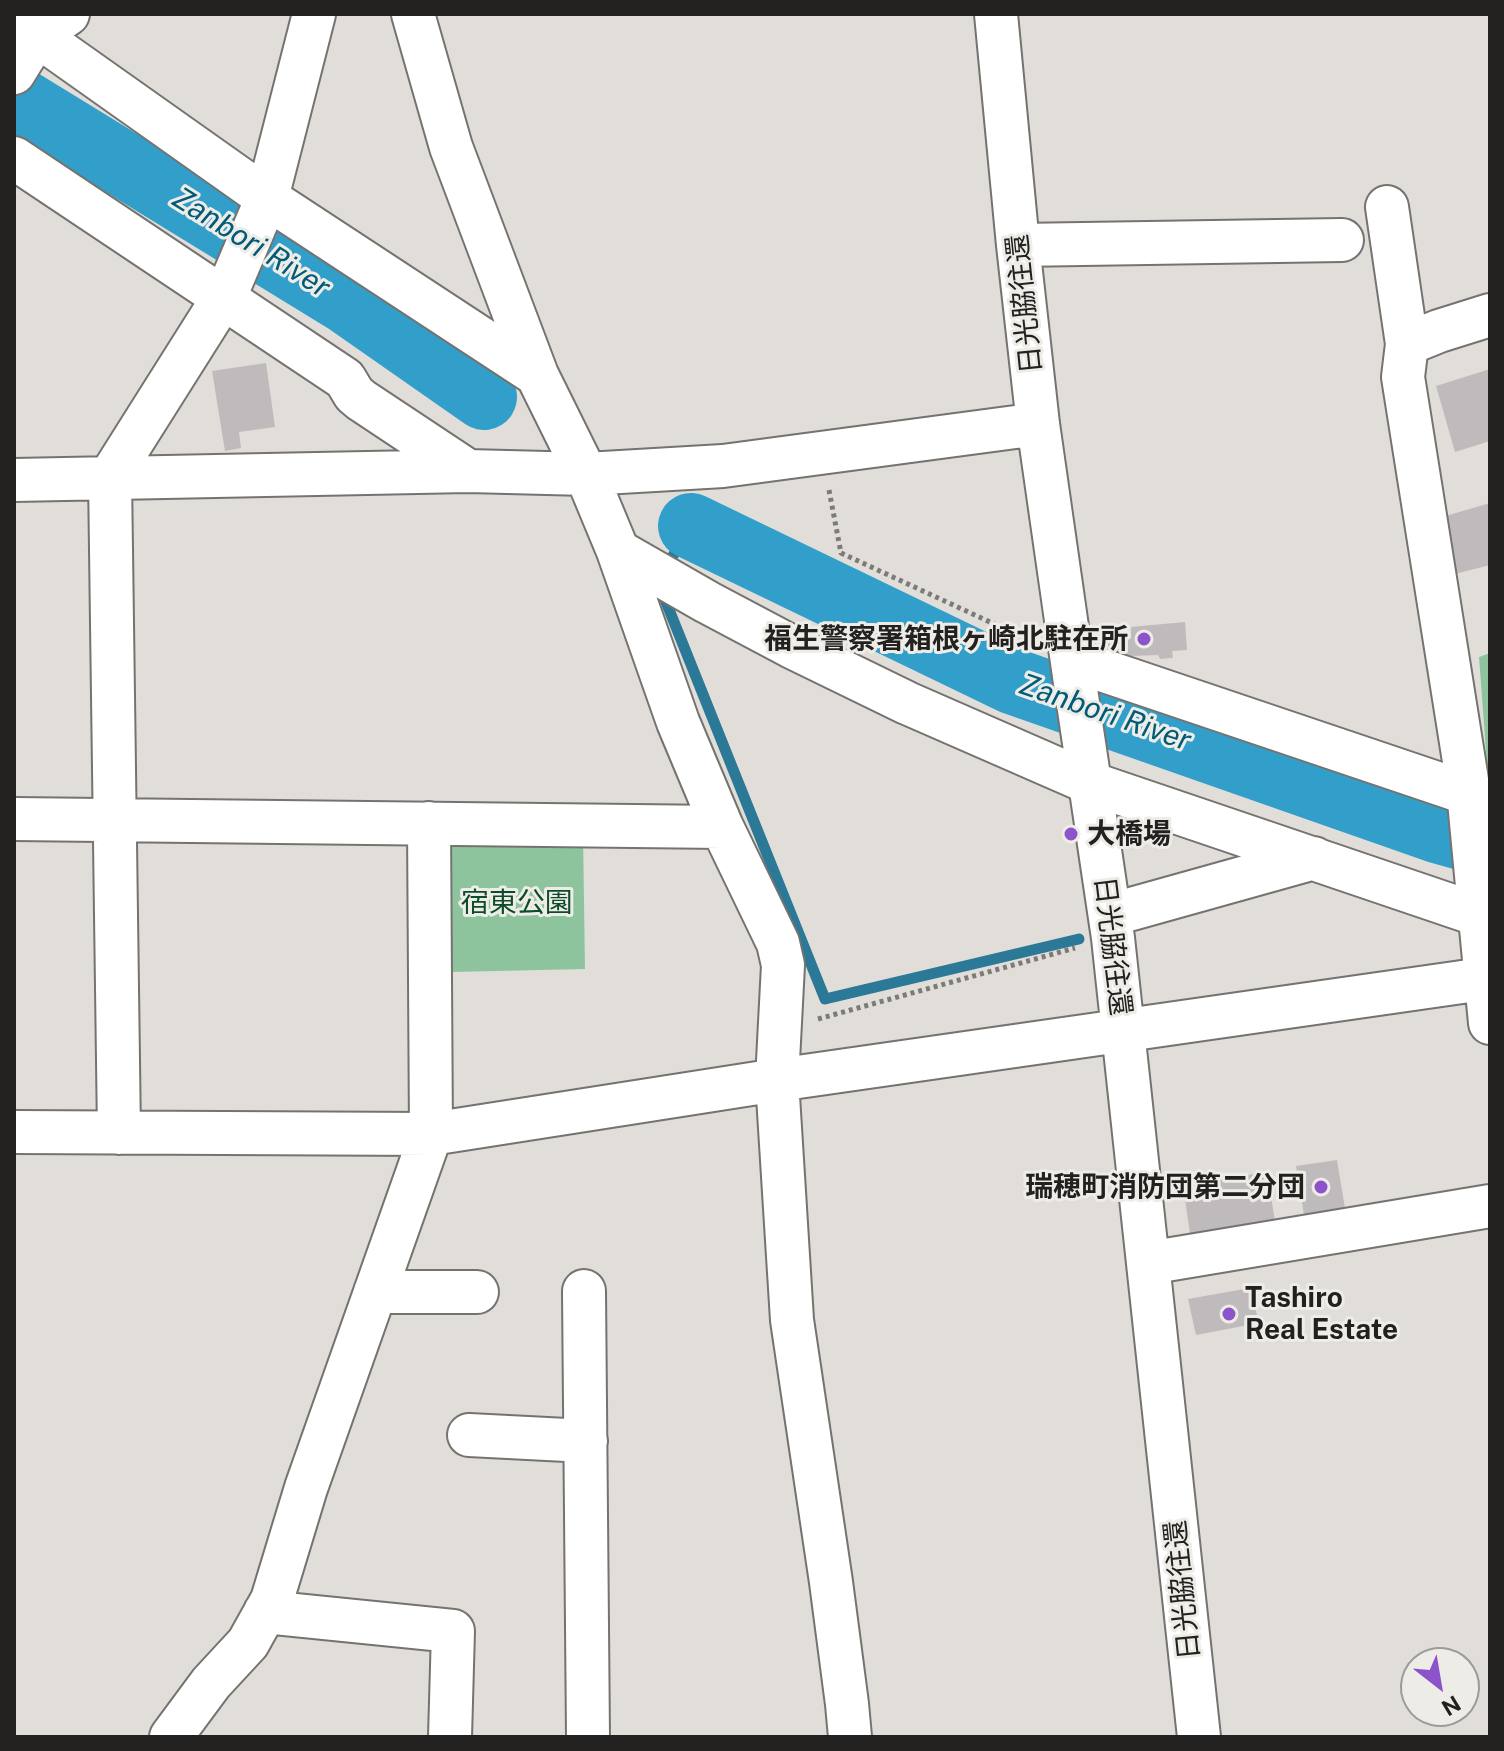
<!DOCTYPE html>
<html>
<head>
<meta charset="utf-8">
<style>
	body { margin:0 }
	#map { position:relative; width:1504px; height:1751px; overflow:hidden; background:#e1deda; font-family:"Public Sans",sans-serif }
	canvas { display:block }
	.frame { position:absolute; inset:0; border:16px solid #222120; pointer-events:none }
	.north { position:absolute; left:1400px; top:1647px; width:80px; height:80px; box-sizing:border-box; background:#eeece7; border:2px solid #9c9b97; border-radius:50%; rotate:149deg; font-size:22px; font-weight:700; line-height:32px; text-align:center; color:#222120 }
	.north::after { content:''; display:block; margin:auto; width:28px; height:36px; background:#8d53ca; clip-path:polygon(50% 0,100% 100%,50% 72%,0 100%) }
</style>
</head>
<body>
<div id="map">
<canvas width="1504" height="1751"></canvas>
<div class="frame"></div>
<div class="north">N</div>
</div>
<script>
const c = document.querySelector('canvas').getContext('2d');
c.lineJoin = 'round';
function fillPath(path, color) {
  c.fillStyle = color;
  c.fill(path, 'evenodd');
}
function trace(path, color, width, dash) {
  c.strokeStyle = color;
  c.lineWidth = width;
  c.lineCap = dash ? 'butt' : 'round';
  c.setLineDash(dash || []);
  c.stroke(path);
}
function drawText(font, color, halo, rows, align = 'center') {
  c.font = font + ' "Public Sans","Noto Sans JP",sans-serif';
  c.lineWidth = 6;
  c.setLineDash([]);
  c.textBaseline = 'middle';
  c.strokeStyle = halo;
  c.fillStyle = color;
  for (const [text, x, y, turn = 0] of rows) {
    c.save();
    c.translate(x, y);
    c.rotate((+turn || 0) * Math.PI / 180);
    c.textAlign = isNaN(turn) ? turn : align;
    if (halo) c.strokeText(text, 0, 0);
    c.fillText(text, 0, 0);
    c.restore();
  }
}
fillPath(new Path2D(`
	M1490 653V765L1487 764 1479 657Z
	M583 834 585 969 452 972 450 836Z`), '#8dc49d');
trace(new Path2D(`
	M668 564 691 526
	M662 592 825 999 1079 939`), '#2c7997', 11);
trace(new Path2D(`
	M14 97 348 302 484 397
	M691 526 1012 681 1440 831 1490 845`), '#319fca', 66);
fillPath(new Path2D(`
	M266 363 275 427 239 432 241 448 225 451 212 371Z
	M1490 369V441L1455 452 1436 386Z
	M1490 503V565L1447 576 1432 520Z
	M1185 622 1187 650 1172 651 1173 658 1160 659 1158 655 1104 657 1102 640 1131 638V627Z
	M1337 1160 1345 1208 1304 1215 1296 1166Z
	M1267 1172 1275 1221 1190 1234 1183 1185Z
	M1250 1288 1259 1323 1196 1335 1188 1299Z`), '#bfbabc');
const minor = new Path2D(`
	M413 14 451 147 537 375 586 474 618 551 678 722 722 827 778 943 783 965 777 1080 792 1320 831 1582 847 1704 850 1737
	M996 14 1018 245 1038 424 1074 676 1113 938 1199 1737
	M14 19 267 198 537 375
	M14 73 38 34 68 14
	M14 158 345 379 354 394 361 400 468 471
	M1387 207 1407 344
	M1018 245 1342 240
	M1490 315 1439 331 1407 344 1403 377 1467 780 1490 1023
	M14 480 468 471 586 474 723 466 1038 424
	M618 551 707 602 790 646 907 703 1090 783 1479 915
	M1072 660 1490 801
	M14 819 722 827
	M1110 915 1314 858
	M14 1132 431 1134 777 1080 1490 978
	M119 1133 110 477 228 290 267 198 314 14
	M1148 1263 1490 1206
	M584 1291 588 1737
	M375 1292H477
	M469 1435 586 1441
	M265 1612 453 1631 450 1737
	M171 1737 211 1683 248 1643 272 1600 306 1488 431 1134 429 823`);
trace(minor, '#75736f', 46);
trace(new Path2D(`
	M829 490 841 553 1031 641
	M818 1019 1075 948`), '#7d7b78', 5, [4, 4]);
trace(minor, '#fff', 42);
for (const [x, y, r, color] of [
	[1144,639,8,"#8d53ca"],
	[1071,834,8,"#8d53ca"],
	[1321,1187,8,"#8d53ca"],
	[1229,1314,8,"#8d53ca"]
]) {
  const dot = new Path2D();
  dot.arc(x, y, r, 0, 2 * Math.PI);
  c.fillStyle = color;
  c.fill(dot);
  trace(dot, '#eeece7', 3);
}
drawText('28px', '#222120', '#eeece7', [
	["日光脇往還",1025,304,-96],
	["日光脇往還",1112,946,83],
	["日光脇往還",1183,1590,-96]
]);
drawText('bold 28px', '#222120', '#eeece7', [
	["福生警察署箱根ヶ崎北駐在所",1128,639],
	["大橋場",1087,834,"left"],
	["瑞穂町消防団第二分団",1305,1187],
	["Tashiro",1245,1298,"left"],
	["Real Estate",1245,1330,"left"]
], 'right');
drawText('28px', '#0d4c28', '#eeece7', [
	["宿東公園",517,903]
]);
drawText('italic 30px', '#005b78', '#eeece7', [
	["Zanbori River",251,243,32],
	["Zanbori River",1105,713,19]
]);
</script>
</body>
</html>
